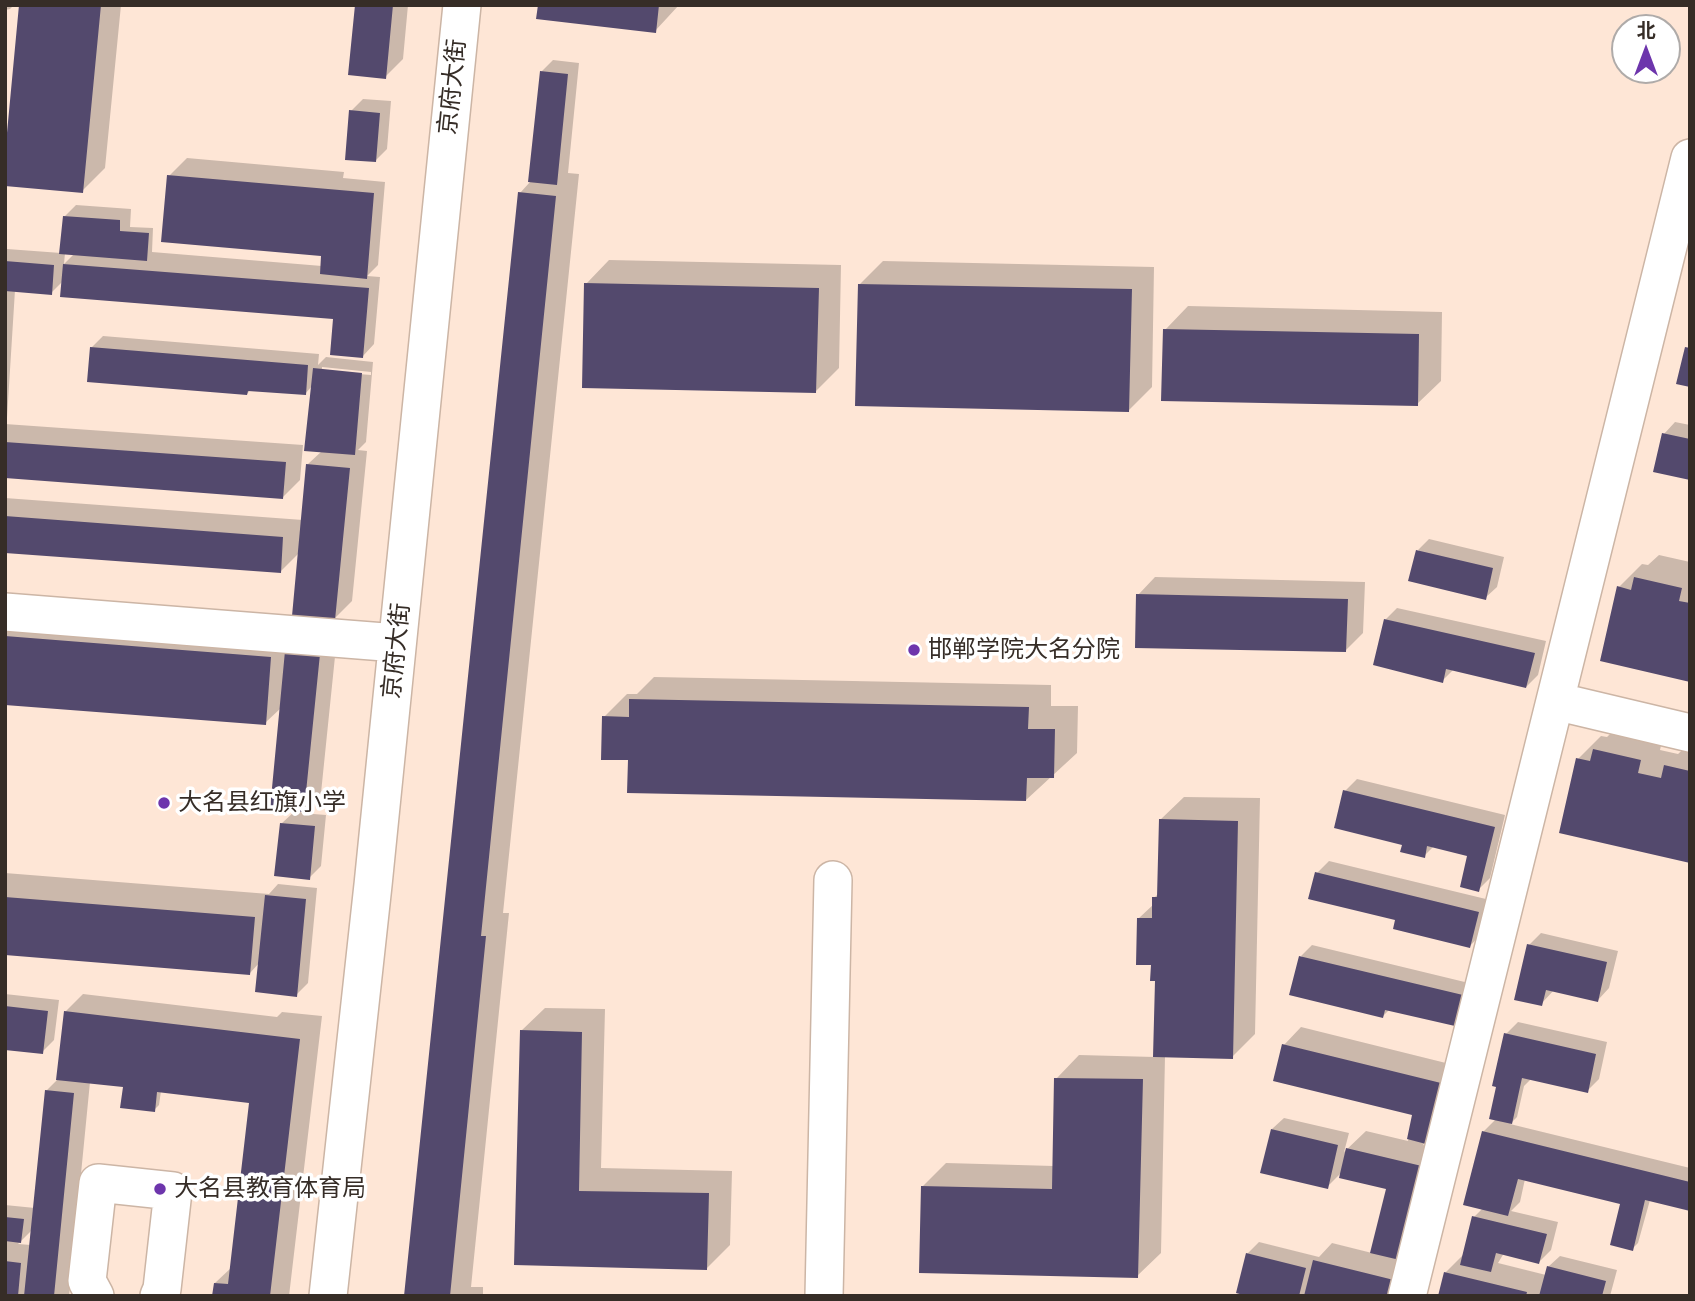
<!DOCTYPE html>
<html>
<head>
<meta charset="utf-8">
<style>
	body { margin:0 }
	#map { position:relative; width:1695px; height:1301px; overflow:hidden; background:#fee6d6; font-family:Lora,"Noto Sans SC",serif }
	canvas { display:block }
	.frame { position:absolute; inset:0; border:7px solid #362d27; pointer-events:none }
	.north { position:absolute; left:1611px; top:14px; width:70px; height:70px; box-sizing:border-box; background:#fff; border:2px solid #afaba9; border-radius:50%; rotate:0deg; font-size:19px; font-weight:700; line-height:28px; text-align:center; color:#362d27 }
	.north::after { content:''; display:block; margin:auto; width:24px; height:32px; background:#6d35ac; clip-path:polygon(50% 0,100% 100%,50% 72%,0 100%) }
</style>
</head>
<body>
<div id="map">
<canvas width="1695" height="1301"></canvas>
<div class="frame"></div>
<div class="north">北</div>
</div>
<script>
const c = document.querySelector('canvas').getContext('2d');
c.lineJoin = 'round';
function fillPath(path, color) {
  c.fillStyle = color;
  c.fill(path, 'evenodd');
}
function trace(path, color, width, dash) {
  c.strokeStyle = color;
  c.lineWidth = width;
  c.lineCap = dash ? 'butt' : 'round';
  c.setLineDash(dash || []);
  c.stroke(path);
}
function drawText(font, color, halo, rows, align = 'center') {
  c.font = font + ' Lora,"Noto Sans SC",serif';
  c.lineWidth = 7;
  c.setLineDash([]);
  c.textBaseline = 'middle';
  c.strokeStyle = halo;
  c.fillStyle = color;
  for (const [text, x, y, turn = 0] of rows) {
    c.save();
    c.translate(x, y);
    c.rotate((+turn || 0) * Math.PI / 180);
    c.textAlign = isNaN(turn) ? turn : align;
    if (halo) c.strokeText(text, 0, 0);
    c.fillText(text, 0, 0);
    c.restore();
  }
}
fillPath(new Path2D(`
	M5 5H14L10 9 5 10Z
	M21 5H121L105 168 82 191Z
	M356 5H408L403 59 385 77Z
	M540 5H679L655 31Z
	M553 60 579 63 568 173 579 174 503 913H509L471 1287H483V1296H406L520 193 530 182 541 72Z
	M363 99 391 101 387 149 375 161 351 111Z
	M187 158 344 172 343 178 385 182 378 265 367 276 380 277 374 344 363 356 335 318 63 281 51 293 15 290 7 418 5 420V251L7 249 61 253 64 217 76 205 131 209 130 227 153 228 152 252 322 266 323 254 169 176ZM65 253H75L64 264Z
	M609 260 841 265 839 368 816 391 586 284Z
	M883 261 1154 267 1152 387 1129 410 860 284Z
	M1188 306 1442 312 1441 381 1417 404 1165 330Z
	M103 336 319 354 318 365 326 357 373 362 366 442 358 450 367 451 352 601 334 619 300 552 280 572 5 551V498L303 520 308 464 322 451 312 386 305 394 251 389 247 394 91 348ZM322 367 371 372V375L322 371Z
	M1675 422 1690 425V479L1664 434Z
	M5 424 303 445 300 480 283 497 5 477Z
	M1429 539 1504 557 1497 587 1485 598 1418 550Z
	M1659 555 1690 562V680L1619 587 1642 564 1648 565Z
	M1155 577 1365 582 1363 633 1346 650 1138 595Z
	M1397 608 1546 641 1538 675 1526 687 1454 669 1442 681 1385 620Z
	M5 612 337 637 321 793 301 813 326 815 321 866 309 878 281 824 296 810 282 707 265 723 5 703Z
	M654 677 1051 685V706H1078L1077 753 1026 800 629 759 604 717 627 694H637Z
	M1618 726 1663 737 1660 750 1678 754 1690 743V861L1578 759 1601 736 1607 737Z
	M1357 779 1505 815 1490 878 1478 890 1469 854 1434 846 1424 856 1404 843 1345 791Z
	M1184 797 1260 798 1255 1034 1232 1057 1165 1056 1161 1253 1137 1276 922 1187 946 1163 1054 1166 1056 1079 1079 1055 1155 1057 1157 979 1139 918 1154 904V898L1159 893 1160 820Z
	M1329 861 1490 900 1481 934 1470 946 1397 919 1317 873Z
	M5 873 269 894 278 884 317 888 308 983 296 995 260 962 250 973 5 953Z
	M1541 933 1618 951 1609 988 1598 1000 1554 990 1541 1004 1529 945Z
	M1312 945 1473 984 1466 1013 1454 1024 1390 1009 1383 1016 1301 956Z
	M5 994 59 1000 54 1040 42 1052 5 1048Z
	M83 994 277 1017 282 1012 322 1016 289 1296H214L215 1283 232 1267 252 1098 161 1091 159 1105 154 1110 125 1086 90 1082 69 1296H5V1205L35 1208 46 1091 57 1080 65 1012ZM33 1229 31 1245 18 1244Z
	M545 1008 605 1009 601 1168 732 1171 730 1245 707 1268 516 1264 521 1031Z
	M1518 1022 1607 1042 1599 1079 1587 1091 1531 1079 1524 1086 1517 1117 1510 1124 1690 1168V1210L1650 1200 1638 1243 1632 1249 1624 1203 1525 1179 1520 1202 1511 1211 1558 1222 1551 1250 1539 1262 1504 1253 1498 1263 1546 1275 1548 1267 1560 1256 1617 1270 1610 1296H1440L1445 1273 1463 1255 1474 1217 1483 1208V1132L1496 1119 1506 1034Z
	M1301 1027 1458 1066 1431 1136 1423 1145 1443 1149 1410 1296H1255L1247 1254 1259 1242 1319 1257 1332 1243 1372 1253 1388 1188 1343 1171 1327 1187 1272 1129 1284 1118 1349 1133 1344 1152 1366 1131 1408 1141 1415 1113 1284 1045Z`), '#0003');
fillPath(new Path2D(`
	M19 5H101L83 193 5 186V154Z
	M355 5H393L386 79 348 75Z
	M538 5H659L656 33 536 19Z
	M540 71 568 74 557 185 528 182Z
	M349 110 380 113 376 162 345 160Z
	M167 175 374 193 367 279 320 274 321 256 161 242Z
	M518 192 556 196 481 936H486L450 1296H404Z
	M63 216 120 220V231L149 233 147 261 59 254Z
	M5 261 54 265 52 295 5 291Z
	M63 264 369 288 363 358 330 355 333 319 60 297Z
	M584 283 819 288 816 393 582 388Z
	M858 284 1132 289 1129 412 855 406Z
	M1163 329 1419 334 1418 406 1161 401Z
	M90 347 308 365 306 395 248 391 247 395 87 382Z
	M1685 347 1690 348V387L1676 384Z
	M313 368 362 373 355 455 304 451Z
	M1662 433 1690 439V480L1653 472Z
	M5 442 286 462 283 499 5 478Z
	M306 464 350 468 335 620 292 616Z
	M5 516 283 537 281 573 5 553Z
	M1416 550 1493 568 1486 600 1408 581Z
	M1634 577 1682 588 1679 601 1690 603V682L1600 661 1617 586 1631 590Z
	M1136 594 1348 599 1346 652 1135 648Z
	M1384 619 1535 653 1526 688 1446 669 1443 683 1373 665Z
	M5 636 271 657 266 725 5 705Z
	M285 651 320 654 304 812 270 809Z
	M629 699 1029 707 1028 729H1055L1054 778H1027L1026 801 627 793 628 760H601L602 716 629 717Z
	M1593 749 1641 760 1638 773 1661 778 1664 765 1690 771V863L1559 833 1576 758 1590 761Z
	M1343 790 1495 827 1479 892 1460 887 1467 856 1427 846 1425 858 1400 852 1402 845 1334 828Z
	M1159 819 1238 821 1233 1059 1153 1057 1155 981H1150L1151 965H1136L1137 918H1152V897H1157Z
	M280 823 315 826 310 880 274 876Z
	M1315 872 1479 912 1470 948 1393 929 1395 920 1308 899Z
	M265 895 306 899 297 997 255 992Z
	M5 897 255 917 250 975 5 955Z
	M1527 944 1607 962 1598 1002 1546 990 1542 1006 1514 1000Z
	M1299 956 1463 995 1455 1026 1385 1010 1383 1018 1289 995Z
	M5 1006 48 1011 43 1054 5 1050Z
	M64 1011 300 1039 270 1296H212L214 1283 228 1284 249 1103 157 1092 155 1112 120 1108 123 1087 56 1080Z
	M520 1030 582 1032 579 1191 709 1193 707 1270 514 1265Z
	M1504 1033 1596 1054 1588 1093 1522 1078 1512 1124 1489 1119 1496 1087 1492 1086Z
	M1282 1044 1441 1083 1426 1144 1407 1139 1412 1115 1273 1081Z
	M1054 1078 1143 1079 1138 1278 919 1273 921 1186 1052 1189Z
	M45 1090 74 1093 54 1296H24Z
	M1271 1129 1338 1145 1328 1189 1260 1173Z
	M1482 1131 1690 1182V1211L1645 1200 1633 1251 1610 1245 1620 1204 1518 1179 1508 1216 1463 1205Z
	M1346 1148 1426 1167 1404 1261 1370 1253 1386 1189 1339 1178Z
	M1472 1216 1547 1234 1539 1264 1496 1253 1491 1272 1460 1265Z
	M5 1217 24 1219 21 1243 5 1241Z
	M1246 1253 1306 1268 1299 1296H1247L1236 1293Z
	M1313 1260 1402 1282 1398 1296H1304Z
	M5 1261 21 1263 18 1296H5Z
	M1547 1266 1606 1281 1602 1296H1539Z
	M1444 1272 1527 1292 1526 1296H1438Z`), '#53496d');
const minor = new Path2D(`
	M5 612 397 643
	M1555 701 1690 733
	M95 1296 87 1281 98 1183 173 1191 162 1289 159 1296
	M328 1296 373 885 462 5
	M824 1296 833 880
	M1407 1296 1690 158`);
trace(minor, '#ccb5a5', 40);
trace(minor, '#fff', 37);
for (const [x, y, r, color] of [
	[914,650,7,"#6d35ac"],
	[164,803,7,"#6d35ac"],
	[160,1189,7,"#6d35ac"]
]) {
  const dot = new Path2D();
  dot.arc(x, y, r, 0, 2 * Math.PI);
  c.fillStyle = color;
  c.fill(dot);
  trace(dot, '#fff', 2.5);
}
drawText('24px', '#362d27', '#fff', [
	["京府大街",453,87,-84],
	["京府大街",397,651,-84]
]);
drawText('24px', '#362d27', '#fff', [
	["邯郸学院大名分院",928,650],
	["大名县红旗小学",178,803],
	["大名县教育体育局",174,1189]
], 'left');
</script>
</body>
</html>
